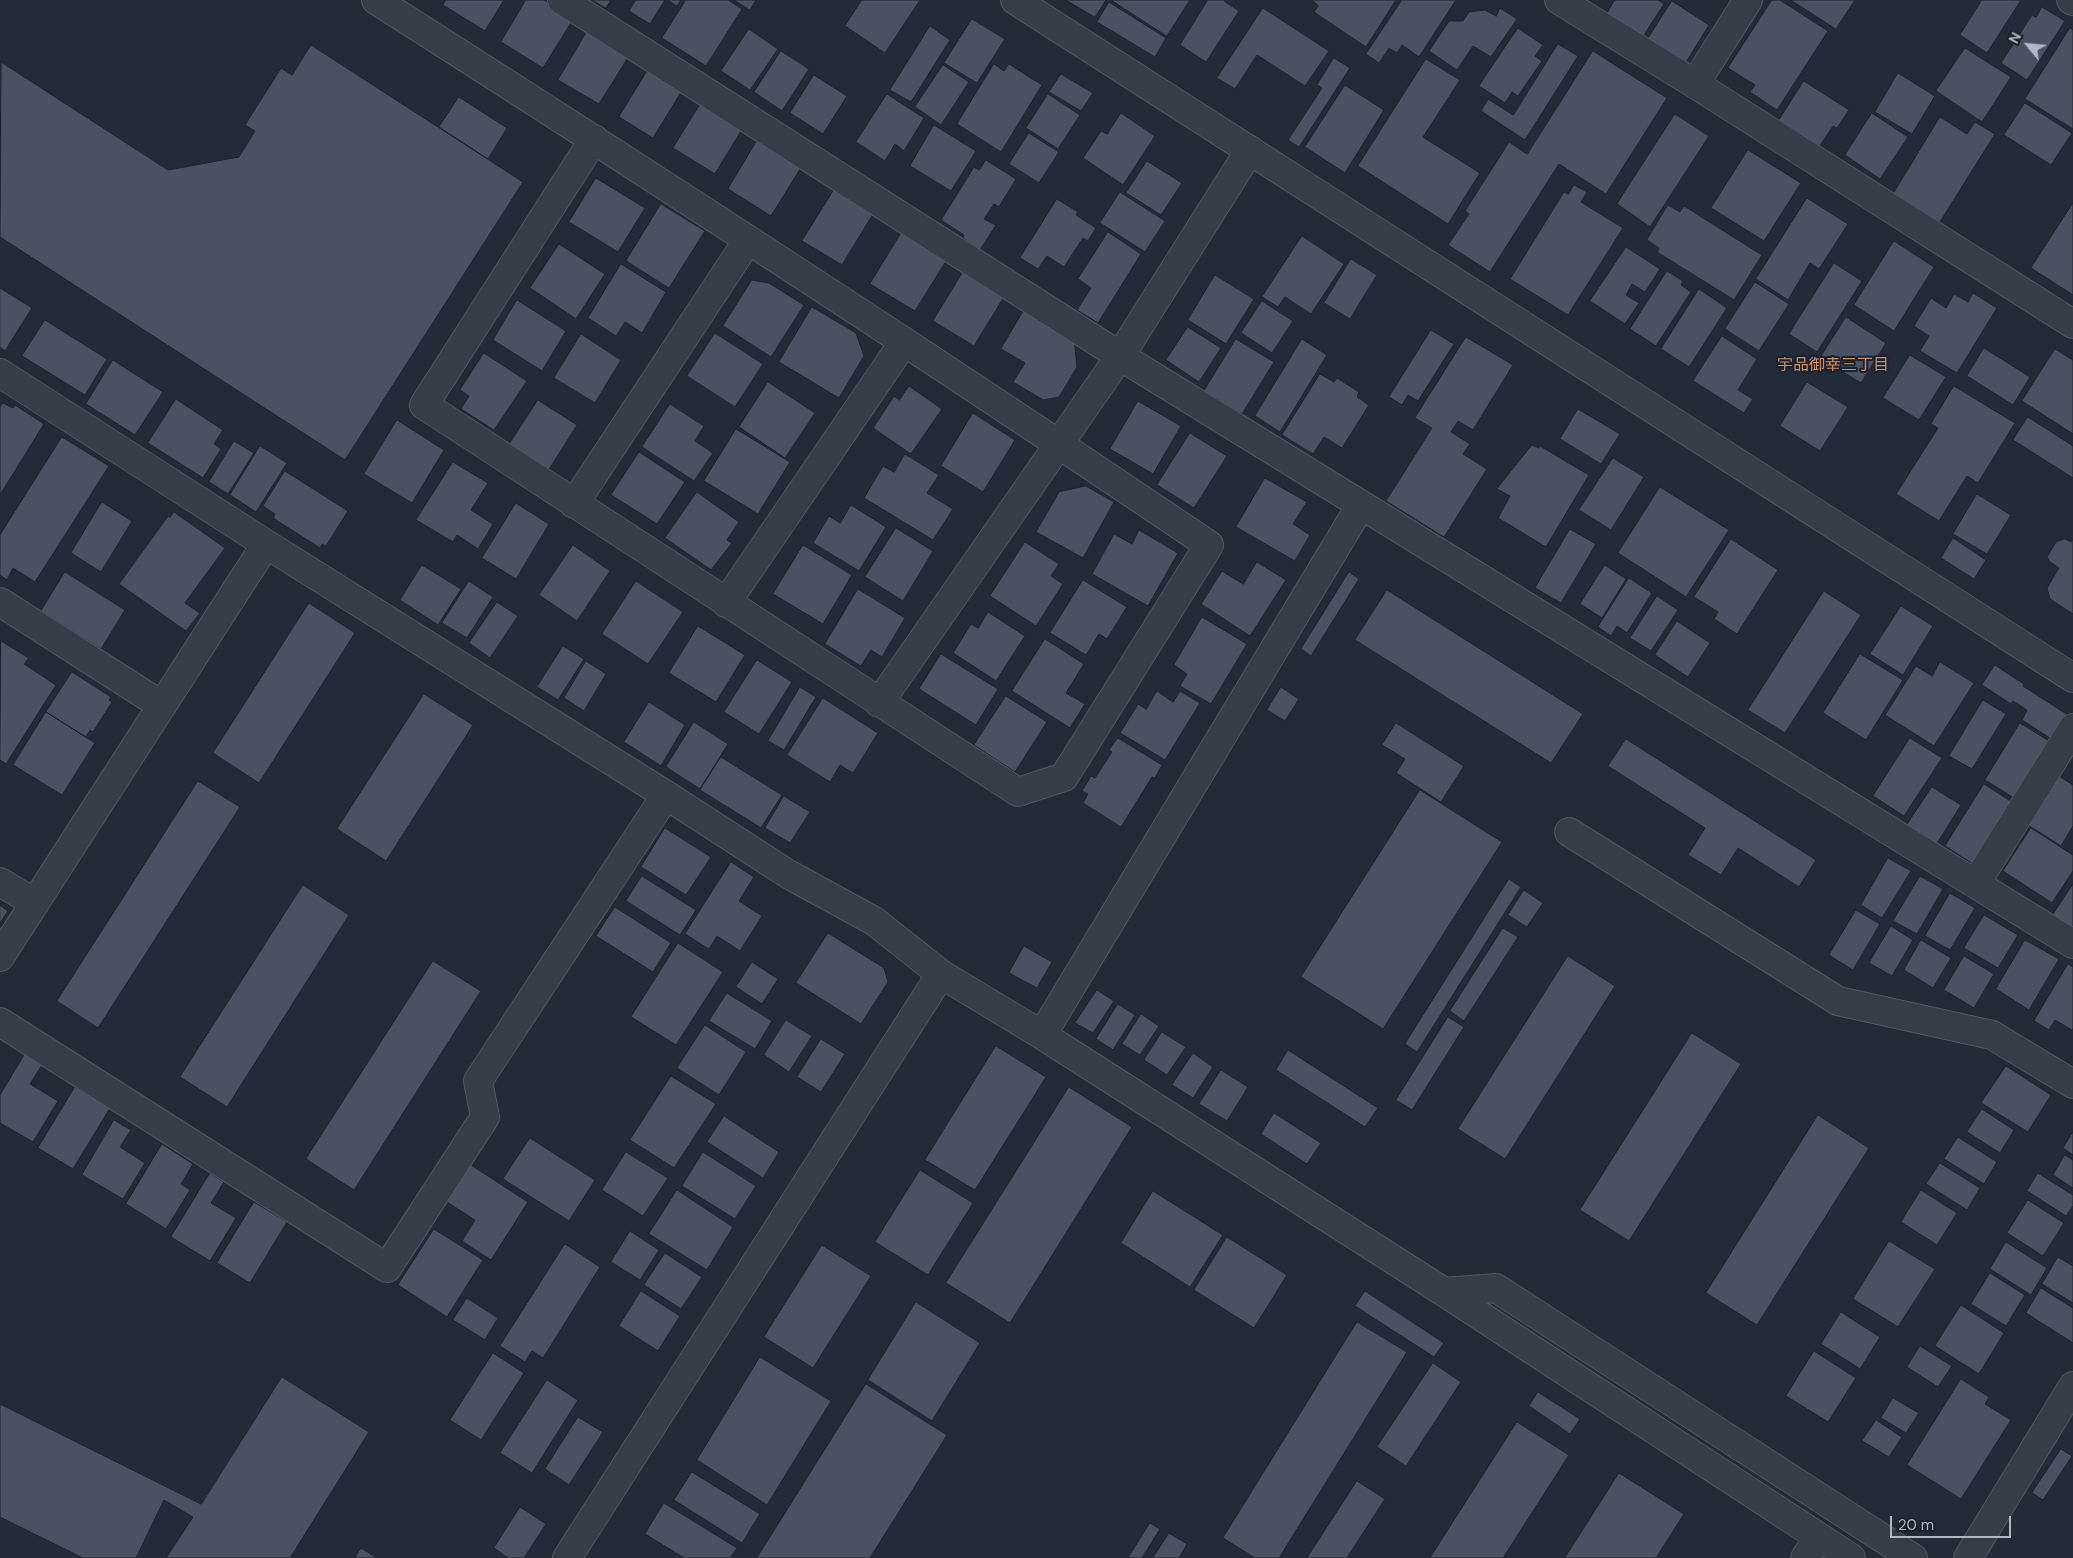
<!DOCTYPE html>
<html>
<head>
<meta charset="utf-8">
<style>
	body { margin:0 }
	#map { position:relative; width:2073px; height:1558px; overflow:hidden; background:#222b38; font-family:"DM Sans",sans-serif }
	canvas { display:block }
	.north { position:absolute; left:2003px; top:20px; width:50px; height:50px; -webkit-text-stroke:4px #1b222d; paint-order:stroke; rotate:298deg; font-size:14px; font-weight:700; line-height:20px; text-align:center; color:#b0b8c5 }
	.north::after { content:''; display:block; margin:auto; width:18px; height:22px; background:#b0b8c5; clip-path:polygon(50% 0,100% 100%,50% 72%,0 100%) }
	.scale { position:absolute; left:1890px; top:1516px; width:121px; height:22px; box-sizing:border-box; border:2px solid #b0b8c5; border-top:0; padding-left:6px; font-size:15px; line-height:18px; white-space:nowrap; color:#b0b8c5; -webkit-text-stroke:4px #1b222d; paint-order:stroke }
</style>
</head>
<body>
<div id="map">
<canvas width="2073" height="1558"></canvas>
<div class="north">N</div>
<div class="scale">20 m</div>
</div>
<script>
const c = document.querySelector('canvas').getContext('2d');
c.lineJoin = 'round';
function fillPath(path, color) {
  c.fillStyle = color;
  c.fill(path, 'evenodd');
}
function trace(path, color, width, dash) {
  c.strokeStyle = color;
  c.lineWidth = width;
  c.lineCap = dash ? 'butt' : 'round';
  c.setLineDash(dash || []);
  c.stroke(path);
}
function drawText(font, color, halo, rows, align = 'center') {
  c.font = font + ' "DM Sans","Noto Sans JP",sans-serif';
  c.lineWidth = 4;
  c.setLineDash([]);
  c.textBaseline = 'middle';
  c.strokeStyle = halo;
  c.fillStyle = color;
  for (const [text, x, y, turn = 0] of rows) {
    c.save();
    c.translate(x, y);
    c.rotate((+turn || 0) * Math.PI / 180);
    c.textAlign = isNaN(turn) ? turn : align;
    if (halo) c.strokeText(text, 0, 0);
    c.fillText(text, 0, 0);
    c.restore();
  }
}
const building = new Path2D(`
	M446 0H504L485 31 443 5Z
	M526 0H544L574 18 543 68 501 42Z
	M592 0H611L606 8Z
	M636 0H665L650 24 629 11Z
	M668 0H681L677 6Z
	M686 0H728L742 9 706 66 662 38Z
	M734 0H756L750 10Z
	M862 0H920L885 53 845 26Z
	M1066 0H1106L1095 17Z
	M1111 0H1190L1167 36Z
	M1208 0H1225L1224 1 1239 11 1206 62 1180 45Z
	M1312 0H1396L1366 47 1314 12 1318 6Z
	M1402 0H1456L1419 57 1402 45 1397 53 1389 48 1379 63 1366 54Z
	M1615 0H1658L1664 4 1642 38 1606 15Z
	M1772 0H1780L1828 31 1777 110 1750 92 1755 85 1728 68Z
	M1791 0H1855L1836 29Z
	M1982 0H2021L1987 53 1960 35Z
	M1672 1 1709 25 1685 64 1647 40Z
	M1109 2 1166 38 1155 57 1097 22Z
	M2042 7 2065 21 2027 80 2001 63 2032 15 2036 17Z
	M1263 8 1329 51 1305 86 1257 55 1235 89 1217 78Z
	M1500 8 1517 19 1491 57 1473 46 1457 70 1429 51 1449 21H1463L1469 12 1485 10 1496 16Z
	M972 19 1005 39 977 83 944 63Z
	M930 26 950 40 911 102 890 90Z
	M1518 28 1543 45 1535 56 1542 61 1518 96 1512 92 1505 103 1479 86Z
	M2070 28 2073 30V129L2025 99Z
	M749 29 778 49 750 90 721 71Z
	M588 30 629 56 599 104 558 80Z
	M1558 44 1578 56 1525 140 1481 111 1488 99 1513 115Z
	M311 45 523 182 345 460 0 237 1 62 168 170 239 157 255 131 245 125 281 68 292 75Z
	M1965 48 2011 77 1982 122 1936 91Z
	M781 51 809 69 782 111 754 92Z
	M1593 51 1667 98 1606 194 1559 164 1490 272 1448 245 1469 214 1465 211 1509 142 1527 154Z
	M1334 58 1350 68 1299 147 1288 140 1322 88 1317 85Z
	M1426 59 1460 80 1423 137 1480 173 1448 224 1358 166Z
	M994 64 1004 71 1009 64 1042 85 1001 152 957 124Z
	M943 65 969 82 941 125 915 107Z
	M649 68 683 89 653 138 619 117Z
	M1898 73 1935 96 1912 134 1875 112Z
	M1061 74 1093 93 1081 111 1049 92Z
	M814 75 847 96 823 134 790 113Z
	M1804 81 1849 110 1837 128 1833 126 1819 147 1779 120Z
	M1345 85 1384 110 1345 173 1305 147Z
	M887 94 924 118 904 151 895 144 885 161 856 142Z
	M1048 94 1080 115 1058 149 1026 128Z
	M459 97 507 128 488 159 439 127Z
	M703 100 744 126 715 174 673 148Z
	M2025 103 2072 133 2051 165 2004 135Z
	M1121 113 1155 136 1123 185 1083 158 1101 131 1107 134Z
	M1872 113 1908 137 1880 179 1845 155Z
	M1675 114 1709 136 1650 227 1617 204Z
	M1940 117 1967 134 1975 122 1995 134 1938 225 1892 196Z
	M934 125 976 151 951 191 910 166Z
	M1029 133 1059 152 1039 183 1009 164Z
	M758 139 802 166 771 216 728 189Z
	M1748 150 1801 183 1764 241 1711 208Z
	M986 160 1016 179 999 207 994 204 984 219 996 225 980 250 963 238 964 235 941 220 974 167 979 170Z
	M1147 161 1182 183 1161 215 1126 193Z
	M596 178 645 208 618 252 569 222Z
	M837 185 876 209 842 265 802 241Z
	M1574 185 1587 192 1581 202 1623 228 1568 315 1510 279 1564 192 1568 194Z
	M1120 192 1165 221 1145 252 1100 223Z
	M1807 198 1848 224 1819 269 1810 263 1788 300 1756 279Z
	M1057 199 1078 212 1076 215 1096 228 1088 241 1083 238 1064 267 1047 256 1038 269 1020 258Z
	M2073 203V295L2031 268Z
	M661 204 705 231 669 288 626 261Z
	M1668 205 1680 212 1684 206 1762 255 1734 300 1657 252 1659 248 1647 240Z
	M903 230 948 258 915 311 870 284Z
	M1108 232 1141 254 1098 323 1077 310 1091 288 1078 279Z
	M1302 236 1344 264 1311 314 1285 297 1278 307 1262 297Z
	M1894 241 1934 267 1894 331 1854 305Z
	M559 244 605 274 576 319 530 288Z
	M1626 247 1660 269 1645 292 1632 284 1626 295 1639 303 1625 324 1590 301Z
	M1351 259 1377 275 1350 319 1324 303Z
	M1834 263 1862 281 1817 352 1789 334Z
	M621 264 666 292 642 333 625 322 616 336 588 318Z
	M966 267 1007 292 974 346 933 321Z
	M1667 271 1683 281 1681 285 1691 292 1656 346 1630 329Z
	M1215 275 1254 299 1226 344 1188 320Z
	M752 280 769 283 804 305 771 357 723 326Z
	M1755 282 1789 304 1759 351 1725 329Z
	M0 288 32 308 5 351 0 347Z
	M1699 289 1727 308 1689 367 1661 349Z
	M1973 293 1997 308 1957 373 1920 351 1929 336 1914 326 1931 298 1946 308 1954 294 1968 302Z
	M517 300 566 331 542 371 493 340Z
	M1262 301 1293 321 1272 353 1241 333Z
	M812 307 856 333 864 356 839 398 779 362Z
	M1024 310 1074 339 1077 367 1059 397 1043 400 1013 382 1025 363 1001 349Z
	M1846 317 1886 343 1861 383 1820 358Z
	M45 320 107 359 85 395 22 356Z
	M1188 327 1221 348 1199 382 1166 360Z
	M1431 330 1454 344 1418 401 1408 395 1402 405 1389 397Z
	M715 333 763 364 735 407 687 376Z
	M581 334 621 360 595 403 554 378Z
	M1722 336 1757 359 1738 390 1753 399 1744 413 1693 381Z
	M1466 337 1513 365 1473 430 1458 421 1451 432 1470 444 1463 454 1487 469 1444 537 1386 501 1432 428 1415 418Z
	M1236 339 1274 362 1242 414 1204 391Z
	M1302 339 1327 355 1280 432 1255 416Z
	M1984 348 2030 377 2013 405 1967 376Z
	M2055 349 2073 360V434L2022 401Z
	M484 353 527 381 494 430 461 409 469 396 460 390Z
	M1910 355 1946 377 1919 420 1883 398Z
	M113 360 163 392 135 435 86 404Z
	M1320 374 1334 382 1337 378 1359 392 1357 397 1369 405 1342 448 1324 437 1313 454 1282 435Z
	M768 382 815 413 785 458 739 427Z
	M1807 382 1848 407 1820 451 1780 426Z
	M909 386 942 409 911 454 873 428 894 396 899 400Z
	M1954 386 2015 423 1978 483 1967 476 1939 521 1896 494 1938 428 1931 424Z
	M176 399 223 430 214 444 221 449 203 478 148 443Z
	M538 400 577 425 548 471 508 446Z
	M1138 401 1181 426 1153 474 1110 449Z
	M3 403 13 408 15 405 44 424 0 495V407Z
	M670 404 704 426 695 441 713 453 694 481 642 447Z
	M1578 409 1620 434 1601 464 1560 439Z
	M973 413 1015 440 983 492 941 466Z
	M2028 417 2073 446V478L2013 440Z
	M397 420 444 450 412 503 364 474Z
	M736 429 790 462 758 514 704 481Z
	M1190 433 1227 456 1194 508 1157 485Z
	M62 437 109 466 35 582 13 568 7 580 0 575V535Z
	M234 441 254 453 228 494 209 482Z
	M1532 445 1539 448 1540 446 1589 475 1546 547 1498 518 1510 496 1497 489Z
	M260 446 287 463 256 512 230 495Z
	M639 452 685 482 657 524 611 495Z
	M905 454 939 475 927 493 953 509 933 540 864 498 883 466 894 472Z
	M1613 458 1644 477 1611 530 1579 510Z
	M453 462 488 483 471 510 493 524 478 549 457 535 453 542 416 520Z
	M285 471 348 511 326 546 322 544 320 548 273 518 275 514 263 506Z
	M1265 478 1307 502 1293 524 1310 535 1295 561 1236 527Z
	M1086 486 1114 502 1083 558 1036 532 1059 492Z
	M1660 487 1729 530 1686 597 1618 553Z
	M697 492 739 522 727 540 732 543 711 570 665 538Z
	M1977 494 2011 515 1987 554 1953 534Z
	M102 502 132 521 101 572 71 553Z
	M516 503 549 524 516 579 482 558Z
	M851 505 886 527 859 571 813 543 829 516 840 523Z
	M174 512 225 548 185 603 200 613 186 631 119 584 168 516 170 517Z
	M896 528 933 551 903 601 865 577Z
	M1570 529 1596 544 1561 603 1535 588Z
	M1139 530 1178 553 1148 606 1092 574 1114 534 1132 544Z
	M1953 538 1986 560 1974 579 1941 558Z
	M1731 539 1778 570 1737 634 1714 619 1718 612 1694 597Z
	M2065 539 2071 542 2073 539V614L2050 599 2047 588 2059 568 2050 562 2047 557 2056 542Z
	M1025 542 1059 564 1051 576 1063 584 1036 626 990 596Z
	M573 545 610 571 577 621 539 595Z
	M803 545 852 575 823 624 773 594Z
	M1257 562 1286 580 1250 636 1201 604 1222 571 1243 584Z
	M422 565 461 589 438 625 400 600Z
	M1605 565 1626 579 1602 618 1580 604Z
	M65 572 125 610 101 649 41 611Z
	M1349 572 1359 579 1311 656 1301 649Z
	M1629 578 1652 593 1627 633 1617 626 1611 636 1598 627Z
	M1083 580 1127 607 1107 639 1099 634 1086 655 1050 633Z
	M469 581 493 597 467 638 442 623Z
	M636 581 683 612 648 664 602 634Z
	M858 589 905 618 882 657 871 650 861 666 825 644Z
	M1387 590 1583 714 1551 763 1355 640Z
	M1824 591 1861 615 1785 733 1748 710Z
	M1657 596 1678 610 1651 651 1630 638Z
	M497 602 518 616 490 658 469 643Z
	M309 603 355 633 259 783 213 753Z
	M1901 606 1933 626 1903 675 1870 654Z
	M988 612 1025 636 996 681 953 653 971 624 978 628Z
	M1202 617 1247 644 1211 704 1180 686 1187 674 1174 665Z
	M1677 621 1710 643 1688 677 1655 655Z
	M698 626 745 655 716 702 669 673Z
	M1045 639 1084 664 1066 693 1085 704 1070 728 1012 691Z
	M1 641 29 658 24 664 56 685 6 764 0 760Z
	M563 646 584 659 558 700 537 687Z
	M941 654 998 689 976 725 919 689Z
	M1860 654 1903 680 1866 740 1823 713Z
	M757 660 792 682 759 734 724 712Z
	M586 661 606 674 584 711 564 698Z
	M1940 662 1974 683 1934 746 1885 715 1916 666 1932 676Z
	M1995 665 2024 684 2023 686 2071 717 2056 742 2022 720 2027 710 2013 701 2011 704 1982 685Z
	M72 672 111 697 109 700 112 702 93 732 90 730 86 737 46 712Z
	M800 687 816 697 784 750 768 741Z
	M1281 687 1299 699 1285 721 1267 710Z
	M1157 691 1173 702 1180 691 1200 703 1165 760 1120 733 1138 704 1146 709Z
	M424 694 473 725 386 861 337 829Z
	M1006 696 1047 722 1015 772 974 745Z
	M823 698 878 733 853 773 840 765 830 782 787 755Z
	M1983 700 2006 714 1972 769 1949 756Z
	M649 702 685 725 661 766 624 742Z
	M46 712 95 743 62 795 13 765Z
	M694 722 728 744 700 789 666 767Z
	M1396 723 1464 766 1441 802 1396 773 1405 759 1382 745Z
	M2020 723 2054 744 2019 801 1985 780Z
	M1118 738 1162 765 1155 778 1152 777 1121 827 1083 803 1088 794 1082 791 1091 776 1095 778 1112 752 1109 750Z
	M1910 738 1942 758 1904 816 1873 796Z
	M1626 739 1816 860 1799 887 1738 848 1721 875 1688 855 1705 828 1608 766Z
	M721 757 782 795 761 828 700 790Z
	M2059 776 2073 785V826L2061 846 2028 825Z
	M198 781 240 807 98 1028 57 1001Z
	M1984 784 2012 802 1973 864 1945 846Z
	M1932 787 1961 805 1936 845 1906 826Z
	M1420 790 1502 842 1383 1029 1301 977Z
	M784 796 810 812 790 843 765 828Z
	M665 828 711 857 686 895 641 867Z
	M2031 828 2073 855V871L2052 903 2003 871Z
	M1888 858 1911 871 1882 918 1861 905Z
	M731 862 754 877 739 901 762 916 740 951 717 936 709 949 685 934Z
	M642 876 696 910 680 935 626 901Z
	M1920 876 1943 889 1917 934 1893 921Z
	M1509 879 1521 887 1417 1052 1405 1044Z
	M2073 884V939L2048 922Z
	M303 885 349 915 227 1107 180 1077Z
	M1524 890 1543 903 1527 927 1508 915Z
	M1950 893 1975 908 1950 950 1925 936Z
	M0 905 8 911 0 923Z
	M615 907 671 943 653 972 596 936Z
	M1856 910 1880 924 1853 970 1829 955Z
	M1984 915 2018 935 1998 968 1964 948Z
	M1891 926 1913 940 1892 976 1869 963Z
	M1503 928 1518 937 1464 1021 1450 1011Z
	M828 933 884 968 888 982 861 1024 796 983Z
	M1921 940 1951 958 1933 988 1904 970Z
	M2025 940 2059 959 2029 1010 1996 989Z
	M678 943 723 972 676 1045 631 1017Z
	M1024 946 1052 962 1037 988 1009 973Z
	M1568 956 1615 986 1505 1159 1458 1129Z
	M1964 956 1994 974 1974 1008 1944 990Z
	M433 961 481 991 354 1190 306 1159Z
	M752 962 778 979 762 1004 736 987Z
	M2068 964 2073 967V1028L2072 1030 2055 1020 2049 1030 2034 1021Z
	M1097 990 1114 1001 1093 1033 1075 1023Z
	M727 993 772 1021 755 1049 709 1021Z
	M1118 1004 1135 1015 1113 1050 1096 1039Z
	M1141 1014 1159 1026 1140 1055 1122 1044Z
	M1448 1017 1464 1027 1412 1110 1396 1100Z
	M786 1020 812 1036 789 1072 764 1055Z
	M705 1025 746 1052 719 1095 677 1068Z
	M1162 1032 1186 1047 1167 1075 1144 1060Z
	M1692 1033 1741 1064 1629 1241 1580 1210Z
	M821 1039 845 1054 821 1092 797 1077Z
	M996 1046 1046 1077 975 1190 925 1160Z
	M1288 1050 1378 1108 1365 1127 1276 1070Z
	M1193 1053 1213 1067 1193 1098 1172 1085Z
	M25 1054 42 1065 30 1084 58 1101 33 1142 0 1123V1095Z
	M2006 1066 2051 1095 2028 1132 1981 1103Z
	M1221 1070 1248 1087 1227 1121 1199 1104Z
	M671 1076 716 1104 674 1168 630 1140Z
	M75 1087 110 1108 73 1169 38 1148Z
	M1069 1087 1132 1127 1010 1323 946 1283Z
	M1982 1109 2014 1130 2000 1153 1967 1132Z
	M1274 1113 1321 1143 1307 1164 1261 1134Z
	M1818 1115 1869 1148 1757 1325 1706 1293Z
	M724 1116 779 1152 763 1178 707 1142Z
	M114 1120 131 1130 120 1147 145 1163 123 1199 82 1175Z
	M2073 1132V1155L2063 1148Z
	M1958 1137 1997 1162 1984 1184 1944 1159Z
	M530 1138 595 1180 569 1221 503 1179Z
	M162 1144 193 1164 181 1184 190 1190 166 1229 126 1204Z
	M626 1152 668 1178 643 1216 602 1190Z
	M703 1152 756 1186 735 1219 682 1186Z
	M2065 1155 2073 1160V1188L2053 1175Z
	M1940 1163 1980 1188 1967 1210 1926 1184Z
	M471 1165 528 1202 491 1260 462 1241 475 1220 447 1202Z
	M920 1170 973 1203 928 1275 875 1242Z
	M210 1173 224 1182 211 1203 236 1218 210 1261 171 1237Z
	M2038 1173 2073 1195V1206L2066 1216 2027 1191Z
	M677 1190 733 1227 707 1270 649 1234Z
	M1921 1190 1957 1213 1937 1245 1901 1222Z
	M1153 1191 1223 1235 1190 1287 1121 1243Z
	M2028 1200 2064 1223 2043 1256 2007 1233Z
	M254 1202 287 1222 250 1283 217 1263Z
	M434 1229 483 1260 447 1317 398 1285Z
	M630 1231 659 1250 640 1280 611 1262Z
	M1227 1237 1287 1275 1254 1328 1194 1290Z
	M1889 1241 1935 1269 1898 1327 1853 1299Z
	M2006 1242 2047 1268 2031 1295 1990 1269Z
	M565 1244 600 1267 543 1358 532 1351 525 1362 500 1346Z
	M822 1245 871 1276 813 1368 764 1337Z
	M665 1253 702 1277 681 1309 644 1285Z
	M2058 1257 2073 1266V1303L2042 1284Z
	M1990 1273 2025 1295 2006 1326 1971 1304Z
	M2041 1288 2073 1308V1343L2026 1313Z
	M641 1291 680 1316 658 1351 619 1326Z
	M1365 1291 1444 1343 1434 1357 1355 1306Z
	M467 1298 498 1318 485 1340 453 1320Z
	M916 1302 980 1343 932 1421 868 1380Z
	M1961 1305 2004 1333 1979 1374 1935 1346Z
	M1841 1312 1880 1337 1860 1369 1821 1344Z
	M1357 1322 1407 1352 1279 1558H1255L1223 1538Z
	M1920 1346 1952 1366 1938 1387 1907 1367Z
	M1814 1351 1856 1378 1828 1422 1786 1396Z
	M493 1353 524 1373 481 1440 450 1420Z
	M760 1357 831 1401 767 1505 697 1460Z
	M1433 1363 1461 1382 1406 1466 1377 1447Z
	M282 1377 369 1432 290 1558H166L193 1517 164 1500 136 1558H83L0 1517V1404L201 1504Z
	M1961 1379 1989 1397 1985 1404 2011 1420 1961 1499 1907 1465Z
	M547 1380 578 1400 532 1473 500 1453Z
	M866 1384 947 1435 870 1558H757Z
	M1538 1392 1580 1419 1570 1434 1529 1406Z
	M1893 1398 1919 1413 1906 1433 1881 1418Z
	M578 1417 603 1432 569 1485 545 1469Z
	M1876 1420 1902 1437 1889 1457 1862 1441Z
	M1517 1422 1569 1455 1503 1558H1430Z
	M2061 1449 2072 1456 2043 1500 2032 1493Z
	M692 1472 760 1514 742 1543 674 1500Z
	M1619 1473 1684 1514 1656 1558H1565Z
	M1357 1481 1385 1499 1347 1558H1307Z
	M664 1503 737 1548 730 1558H684L645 1534Z
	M520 1507 546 1524 524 1558H508L494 1548Z
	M1150 1523 1160 1529 1142 1558H1128Z
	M1169 1533 1187 1544 1179 1558H1153Z
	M361 1548 377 1558H355Z`);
fillPath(building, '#485262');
trace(building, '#1d242f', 1);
const minor = new Path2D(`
	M376 0C655 178 934 359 1209 545L1064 777 1018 792 424 405 594 139
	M562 0 1120 356 2073 944
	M1559 0 1695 84 2073 324
	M2071 0 2073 1
	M1695 84 1748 0
	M0 373 266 544 666 795 788 874 874 921 941 974 1042 1035 1444 1292 1851 1558
	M574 504 748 240
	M0 602 161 705
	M726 603 904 342
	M879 703 1120 356 1250 150
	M1569 832 1838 1001 1992 1035 2073 1084
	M0 882 35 903
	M1976 883 2073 728
	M0 957 266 544
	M0 1022 387 1268 485 1117 478 1081 666 795
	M1042 1035 1361 505
	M1444 1292 1496 1288 1913 1558
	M567 1558 941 974
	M1805 1558 1819 1537
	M1968 1558 2073 1386`);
const tertiary = new Path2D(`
	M1015 0 2073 678`);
trace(minor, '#505863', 30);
trace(tertiary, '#505863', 30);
trace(minor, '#353d49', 28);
trace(tertiary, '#353d49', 28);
drawText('16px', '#d09060', '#1b222d', [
	["宇品御幸三丁目",1833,366]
]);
</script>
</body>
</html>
